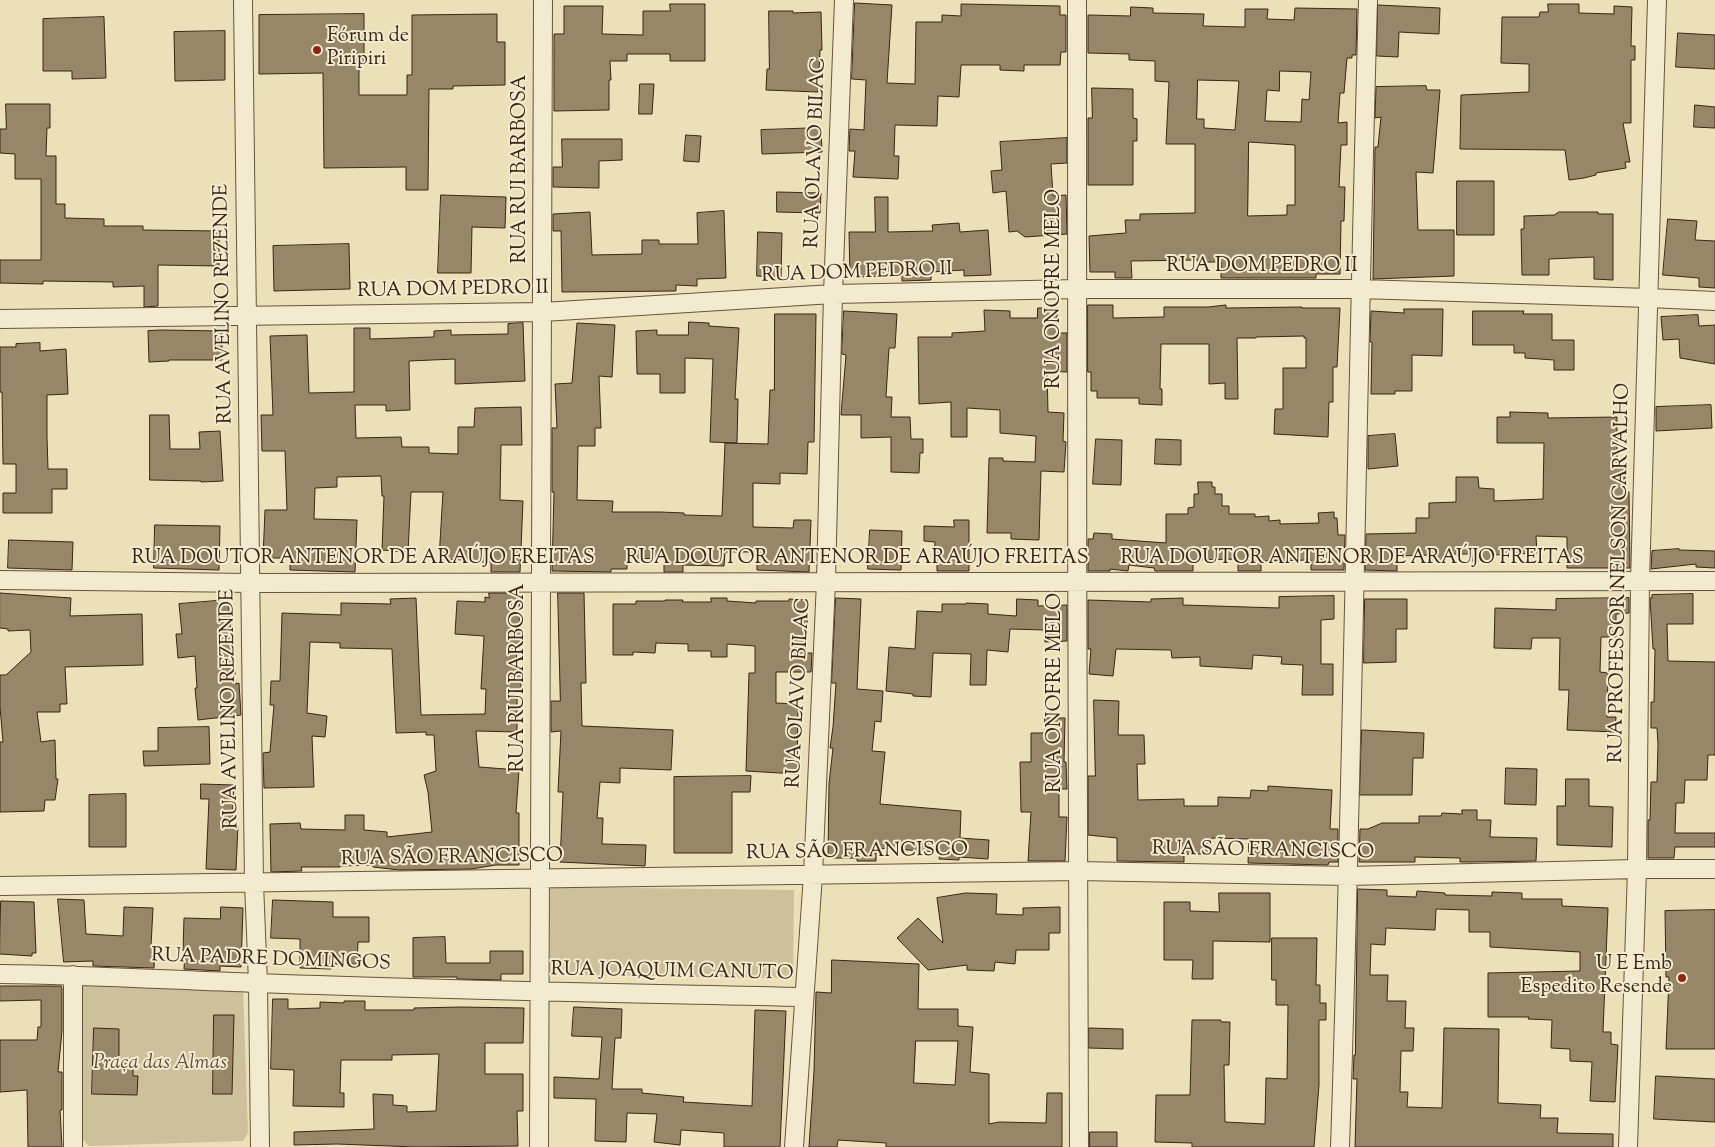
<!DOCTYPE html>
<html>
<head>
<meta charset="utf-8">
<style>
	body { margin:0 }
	canvas { display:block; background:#ebe0b7 }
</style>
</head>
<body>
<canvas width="1715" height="1147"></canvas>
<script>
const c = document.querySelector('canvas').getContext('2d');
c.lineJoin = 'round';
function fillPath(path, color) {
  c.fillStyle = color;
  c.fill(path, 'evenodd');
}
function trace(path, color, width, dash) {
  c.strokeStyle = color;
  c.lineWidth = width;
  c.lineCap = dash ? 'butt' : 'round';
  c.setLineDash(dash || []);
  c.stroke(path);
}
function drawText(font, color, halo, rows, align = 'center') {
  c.font = font + ' "Sorts Mill Goudy",serif';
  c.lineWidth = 4;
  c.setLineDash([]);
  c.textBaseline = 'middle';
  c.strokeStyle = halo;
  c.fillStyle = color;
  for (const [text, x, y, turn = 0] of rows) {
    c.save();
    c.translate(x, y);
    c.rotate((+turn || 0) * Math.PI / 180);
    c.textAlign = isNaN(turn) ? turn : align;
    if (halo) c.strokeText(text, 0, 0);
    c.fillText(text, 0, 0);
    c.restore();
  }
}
fillPath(new Path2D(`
	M550 887 794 890 793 978 550 975Z
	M81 986 243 987 248 1133 243 1141 89 1146 82 1139Z`), '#cec09b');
const building = new Path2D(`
	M855 3 892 5 887 83 915 84 916 22H942V15L961 16V4L1060 6V15H1066V52H1061L1060 65H1024V71L1000 70V65H961L959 97 938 96 937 126 895 125 894 156H899L898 179 853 177 855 151H849L850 129 864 130 866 80 852 79Z
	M670 4H705V61H670V54H627V61H610L611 80H609V110L554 111V34H564V6H603L602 34 643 35V11H670Z
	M1548 4H1579V13L1614 14V6L1632 7 1631 46H1635V60H1631V123H1623L1630 162H1625L1626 168 1596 173V175L1584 178 1569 180 1565 150 1460 149 1461 95 1529 92V64L1501 63 1502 17H1539L1540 12H1548Z
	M1378 5 1440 8 1439 34 1399 32 1398 57 1377 56Z
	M1131 7 1153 8V13L1204 14 1203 26 1245 27V9H1268L1267 19 1294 20 1295 8 1357 9 1356 55H1352V58H1347L1344 93H1340L1338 123 1347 122V145H1341L1339 187H1345L1344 221H1341L1340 274H1316V278H1221V262H1198V260L1131 261 1132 278H1115V272H1090L1089 236 1126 233 1125 220H1140V214L1195 213V144H1166L1169 82 1155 81V61L1129 60V54L1088 53V15L1130 16ZM1280 71 1311 72 1309 100 1302 99 1301 122 1265 121 1267 90 1279 91ZM1198 80 1239 81 1235 130 1204 128V119H1197ZM1249 142 1295 145V205H1287V215L1248 216Z
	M769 11H793V13L821 12 822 50H820L818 92 766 90 767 69H769Z
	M364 14V64L359 63V95H407V75H412V15L497 14V42H505V85L453 86V89H429L428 190H406V167L324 168 323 73 259 74V15Z
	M104 17 106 78 72 79V71H43V19Z
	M225 31V80L175 81 174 32Z
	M1678 33 1715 35V69L1676 67Z
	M640 84H654L652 114H639Z
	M1426 86 1427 90H1440L1433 173 1416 172 1418 230H1454V276L1373 279 1375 147H1378L1381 117 1375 118 1376 87Z
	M1092 88 1133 89V118L1137 119V141H1133V185H1088V118H1092Z
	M6 104H50V128H47L46 156H56V204H65V218L104 219V226H143V230L219 231V266L158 265V306L144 307V286L113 287V282L43 281V284L0 283V260H41V179H15V154L0 153V129H6Z
	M1695 105 1715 107V128L1694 127Z
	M821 128 822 152 762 154 761 130Z
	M686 135 701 136 699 162 684 161Z
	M1067 138V163L1051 164 1053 196 1066 195 1067 234 1025 237 1017 231 1009 232 1006 191 993 193 991 171 1002 170 1000 142Z
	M562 139H622V160L599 161V188L553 187V167H562Z
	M1457 181H1494V235H1457Z
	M777 192 821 193 820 213 777 212Z
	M441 195 506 197 505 228 472 227 471 273H438Z
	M875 197H888V232L933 231 932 225 959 223 960 232 988 230 991 275 964 276V270L931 272V280L902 281V276L850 277 849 232H875Z
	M724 211 726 278 697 279V286L676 285V291L562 292 561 231H553V214L590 212 592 255 642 254V240H659V244H698L697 213Z
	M1559 212H1598V214H1613V280L1594 279V257L1549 259V275H1522L1521 229H1524V216L1554 215Z
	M1668 219 1697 221 1695 240 1715 241V288L1699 287V278L1663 275Z
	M758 232 782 233 781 277 757 276Z
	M349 244 350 289 274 291 273 246Z
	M1088 305H1113V318L1164 317V307H1208L1226 305V308L1302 307V308H1340L1337 367H1333V402H1329L1328 437 1274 434 1275 409H1283V368H1306V338H1304V336L1256 337V338H1237L1238 399H1225V383L1209 384V344H1161L1160 389H1162V405L1139 404V398H1097V391H1091V372H1088Z
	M1038 308H1057V333H1067V372L1047 371 1048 412 1064 413 1063 441 1066 442 1064 472 1041 471 1039 540 1011 539V533H987L989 458H1003V461L1035 462 1036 436 1000 433V410L967 408V437H951V402L919 404 918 337H952V333L985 331 984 310 1010 311V318H1037Z
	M1404 309H1443L1442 356 1412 355V391H1395V394H1371L1372 342H1370L1371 311 1404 313Z
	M844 311 897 314 895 348H889L886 397H892L891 417H910L911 439H923V453H920L919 473 891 472V437L861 438V415H841L846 355 842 354Z
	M1473 311H1524L1523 314H1552V340H1574V370H1554V360L1525 358V353H1514V345H1473Z
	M775 314H816L814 442H808L807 474 780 473V484L753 483V527L793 528 794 520H811L809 572 757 570V552H725L724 566 683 565V572H664V558L627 559V569H611V572L552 571 554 492H552V428H557L555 384 572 383 577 323 615 325 612 377 599 376 601 428H595V446H578L577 500 613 501 612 512H661L684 513V515L722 516 725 443 768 444 770 390H774Z
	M1698 315 1699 326 1715 325V364L1680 358 1679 339 1663 340 1661 317Z
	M689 322 709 323V326L739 328 735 399H738L737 443 710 442 713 359 685 358V393H660V374H637L636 331 657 330V335H688Z
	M523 323 525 381 455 384V359L409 361 410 410 386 411V405H355L356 438 401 437 402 447H429V453L458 454V427H474L475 408 521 407 522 445H501L500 500 523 501 520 572H491V562H467V560L439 559 443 492H411L408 552 382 550 384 496H382L381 476 337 477V487L315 488 314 519 357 520 355 572 290 570V558H263L265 510H287L285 451H262L261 415H273L270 336 307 335 309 393 354 392V328H370V339L434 337V331L451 330V335L508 334V324Z
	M162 330 222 331V360H169V361L149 362 148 331Z
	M40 343V351L66 349 68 394 47 395V437L48 469H67V489H52V513H3V493H16V464H3L2 392H0V347H16V344Z
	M1711 405 1712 428 1656 431V407Z
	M1510 412 1548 413V418L1617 417V464H1625V492H1629L1630 568H1567V537L1536 536 1537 553 1493 555V561H1472V554H1444V561L1431 562V555L1397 556V571L1365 570 1366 534 1416 533V518H1429V503L1456 502V477H1478L1479 488 1494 489V501L1543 499 1544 443H1497V417H1510Z
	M150 415H169L170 449H200L199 432 220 431 223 481 201 482V481L150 480Z
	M1395 434 1398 466 1368 469V436Z
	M1096 439 1122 440 1121 485 1093 484Z
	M1156 439 1181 440V465L1155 464Z
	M1198 482H1212V487H1215V494H1222V506H1229V514H1255V517L1269 516V521L1280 520V524L1319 523 1318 513 1334 512V518H1337L1338 535H1345L1344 570H1311V560L1261 561V571H1238V559L1193 560V571H1155L1154 568 1129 565 1128 571 1110 569V571H1088V539H1093L1094 533 1112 534V539L1166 543V514H1188V508L1194 507V494H1198Z
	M954 520H969V571H937V559H934L935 542 924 541V526L954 527Z
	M155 525 220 526 219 570 154 568Z
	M870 530 902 531 901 570 868 569Z
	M9 540 73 542 72 570 8 568Z
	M1679 549V550L1715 551V568L1696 567V564L1651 569 1652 551Z
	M0 593 71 598 70 616 142 614 143 665 65 667 67 704H60V712H37L41 742 55 740 56 779H58L55 800H45L44 811 0 812V742H3L0 707V675H6L31 652 30 630 8 631V629L0 628Z
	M489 593H518V599H520L519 628 522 629 521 644H517L516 673H521V690H517V732L476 731 479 767 519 770 516 813H519V865H496L471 869 399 870 373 867V865L340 866V867H301L302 871 271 872 270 824 300 823 301 829 345 830V815H364V830L387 832V837L432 832 428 792 424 775 436 771 434 735H426V732L396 733 392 649 340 648V643L310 642 307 713 327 716 325 737 312 736 314 787 264 788 263 753 270 752 274 705H270L271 681H280L282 613 341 615V603L391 604 390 599 416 598 421 715 485 714 486 689H481L484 636 455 634 457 601 485 602V597L489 598Z
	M558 593H584L586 683H581L582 726 673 730 671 770 620 768V783L600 782 597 818H603L602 844 646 845 645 866 560 862 563 792H558L561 731 551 732V701H560Z
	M1693 594V624H1667L1668 661 1715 662V755H1708L1707 780H1685L1684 803H1676L1675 833H1715V847H1675L1674 858H1648V820H1650L1651 782H1657L1658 744 1657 728H1651V702H1654L1655 649H1653L1650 598H1652V595Z
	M1334 596V619L1321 620V664H1333V695H1302L1303 665 1281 664 1282 657 1253 655 1252 669 1200 666V657L1172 658 1171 650 1116 649 1113 676 1089 674 1091 649H1088V600L1151 602V599L1183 598V605L1279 608V597Z
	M711 598H727V601L756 603V601H789V599L808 600 806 653H812L811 672H776V703L798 704 797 774 746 771 749 673H755V646L727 644V657H711V651H688V644L656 643 655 653 633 652V655H613V604H636V601H665V600H683L682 602H711Z
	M836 598 861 599 857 689 883 691 881 722 875 721 872 751 885 752 880 804 961 811 960 838 989 840 988 859 959 857V860L939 859 940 852 876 848V861H857V858H828L829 784 833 748H830L833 727 836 683H832Z
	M1629 598V613L1616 614V637H1601L1600 672 1608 673 1607 717H1616L1615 732 1567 730 1569 690H1559L1560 638H1532L1531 649 1494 648 1495 608 1556 610V599Z
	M1017 599 1038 600V606L1067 605V641L1045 642 1044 630 1010 629 1008 652 987 650 986 685H970L971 654 933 653 931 697 913 696V694L886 691 889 647 915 649 917 611 942 612V604H966V603L988 604V614L1016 616Z
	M1365 599H1407V629H1396V662L1364 663Z
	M228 600 236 684 239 683 241 715 198 720 195 688H197L195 656 178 658 176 634H182L179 604Z
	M1094 700 1119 701 1118 735H1144L1145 764H1137L1138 800 1184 799V806H1218V797L1250 798 1251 790 1268 791V786L1332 790 1330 829H1338V862H1329L1328 865 1248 863 1249 839 1212 838 1211 854H1184V862L1117 861V838L1088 835V776H1095Z
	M1045 718H1065L1064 762H1066L1067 789H1059V817H1067L1065 861H1028L1031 812H1021L1020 762H1031V733H1045Z
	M209 727 210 764 144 766 143 751H158V728Z
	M1362 730 1424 733 1423 758H1413L1412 795H1360Z
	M1506 768 1537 769 1536 805 1505 804Z
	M751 776 750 792H732V853H674V777Z
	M1566 779H1589V806L1613 807 1612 847 1557 845V806H1565Z
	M201 784 234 785 232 825 238 826 236 870 206 869 209 799H201Z
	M126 794V847H89V795Z
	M1462 810H1477V820H1491L1490 837 1537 838 1536 861 1470 862H1460V858L1415 857V862H1359L1360 829H1368L1382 823H1419V816H1441L1442 813 1462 814Z
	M1358 889 1387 890V896L1416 897 1417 891 1445 893V895L1492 896V892L1522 893V899H1562V906L1608 908 1603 1032H1611V1044L1618 1045 1615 1102 1590 1101 1592 1062 1570 1061V1049L1551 1048 1552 1020 1528 1019 1529 1017H1488V973L1580 971V952L1490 947V932H1469V910L1436 909 1435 930 1386 928 1385 945 1371 944 1370 975H1388L1387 1001H1406L1405 1028H1414L1413 1051H1401L1400 1092H1408L1407 1107 1442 1108 1444 1028 1499 1029 1498 1103 1541 1105 1540 1118H1558L1557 1133 1613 1134V1147H1355L1357 1079H1353L1354 1055H1355Z
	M966 893 997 894 996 914 1023 915V908L1060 907V933H1049V950H1016L1015 964 995 962 994 971 967 970V965L928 970 897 938 918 918 943 943 937 898Z
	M1219 893H1270V942L1213 941V979H1192L1193 960H1164V902H1190V911L1219 912Z
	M58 899 84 900 86 934 123 936 124 907 153 908 151 946H155L154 968 93 966V961L64 962Z
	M273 900 333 902V917H369V942H358L357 964H331V969L300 968V939L271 938Z
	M1 901 34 902 36 953H32V956L0 954Z
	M221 907 243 908 241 967 220 966V971L184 969 185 952 183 951 184 918 220 919Z
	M1715 910V1049H1666L1669 977H1666L1665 911Z
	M445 937 446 963H490V951H523V974H501V980L457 979V977H413V938Z
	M1272 938H1317L1316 985H1320V1003H1326V1020H1319V1085L1314 1147H1192V1143L1155 1142 1156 1095H1190L1192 1020H1221V1022H1230L1229 1065H1224L1225 1122 1265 1124 1266 1078 1287 1079 1288 1005H1276V980H1272Z
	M832 960 919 964 918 1009H958V1026L973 1027 970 1072 989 1074V1124L999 1122 1046 1123 1047 1093H1062V1147H886V1143L838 1140 837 1147H809L814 1071 816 992 831 993ZM916 1041H958L955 1085 914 1083Z
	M0 986H61L62 988V1031L58 1072H62V1110H60L62 1147H28L27 1090 0 1092V1040H37L38 1027H41V1000L0 1001Z
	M273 999H288V1009L320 1008V1002L344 1003V1001H365V1010H414V1008L461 1007 524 1008 523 1043H485V1074H523V1111H517L518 1146 415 1147 337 1144 294 1145V1132L374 1129 373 1094 393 1095V1105L407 1106V1112L436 1111 439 1054 392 1055V1060H341L340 1093H344V1107L293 1106 294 1070 271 1069Z
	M574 1007 622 1009 621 1038H615L612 1089H642V1093L684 1097 683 1102 752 1106 755 1010 786 1011 780 1147H724V1133L681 1130 680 1145 654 1142 657 1114 627 1113 626 1142 595 1141 596 1099 554 1098V1077L599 1079 602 1037 572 1036Z
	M214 1015H234L232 1094H213Z
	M94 1028 119 1029V1061H133V1076H138L137 1095 92 1094Z
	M1089 1028 1123 1029V1049L1089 1048Z
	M1656 1076 1715 1079V1122L1654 1119Z
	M1090 1132H1117V1147H1090Z`);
fillPath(building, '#988669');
trace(building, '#3e2414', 1);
const street = new Path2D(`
	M243 0 254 883 258 983 260 1147
	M1077 0C1078 382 1076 765 1079 1147
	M0 319 543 312 833 294 1078 289H1360L1649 298 1715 301
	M0 580 251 583 1715 581
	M0 886 1077 871 1349 876 1637 869H1715
	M0 974C86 975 172 980 258 983 440 990 622 993 804 997
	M73 1147V975
	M539 1147 543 0
	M794 1147 813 875 826 581 833 294 844 0
	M1340 1147C1353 765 1357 382 1368 0
	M1628 1147 1637 869 1640 581 1657 0`);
trace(street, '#69533d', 20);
trace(street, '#f2ebd0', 18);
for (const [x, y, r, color] of [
	[317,50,5,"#8f2418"],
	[1682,978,5,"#8f2418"]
]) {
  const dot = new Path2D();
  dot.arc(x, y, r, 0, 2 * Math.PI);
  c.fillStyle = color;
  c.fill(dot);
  trace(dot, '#f2ebd0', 2);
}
drawText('20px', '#3e2414', '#f2ebd0', [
	["Fórum de",327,38],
	["Piripiri",327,61],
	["U E Emb",1672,966,"right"],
	["Espedito Resende",1672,989,"right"]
], 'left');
drawText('20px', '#3e2414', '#f2ebd0', [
	["RUA OLAVO BILAC",817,153,-88],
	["RUA RUI BARBOSA",522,169,-90],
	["RUA DOM PEDRO II",1262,268],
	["RUA DOM PEDRO II",857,274,-2],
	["RUA ONOFRE MELO",1056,289,-90],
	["RUA DOM PEDRO II",453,291,-1],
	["RUA AVELINO REZENDE",225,304,-91],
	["RUA DOUTOR ANTENOR DE ARAÚJO FREITAS",363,560],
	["RUA DOUTOR ANTENOR DE ARAÚJO FREITAS",857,560],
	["RUA DOUTOR ANTENOR DE ARAÚJO FREITAS",1352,560],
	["RUA PROFESSOR NELSON CARVALHO",1621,573,-89],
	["RUA RUI BARBOSA",520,678,-90],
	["RUA OLAVO BILAC",800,693,-87],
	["RUA ONOFRE MELO",1057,693,-90],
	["RUA AVELINO REZENDE",231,709,-91],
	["RUA SÃO FRANCISCO",1263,852,1],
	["RUA SÃO FRANCISCO",857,853,-1],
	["RUA SÃO FRANCISCO",452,859,-1],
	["RUA PADRE DOMINGOS",271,961,2],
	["RUA JOAQUIM CANUTO",672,973,1]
]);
drawText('italic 20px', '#624b36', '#f2ebd0', [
	["Praça das Almas",160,1065]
]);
</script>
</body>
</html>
